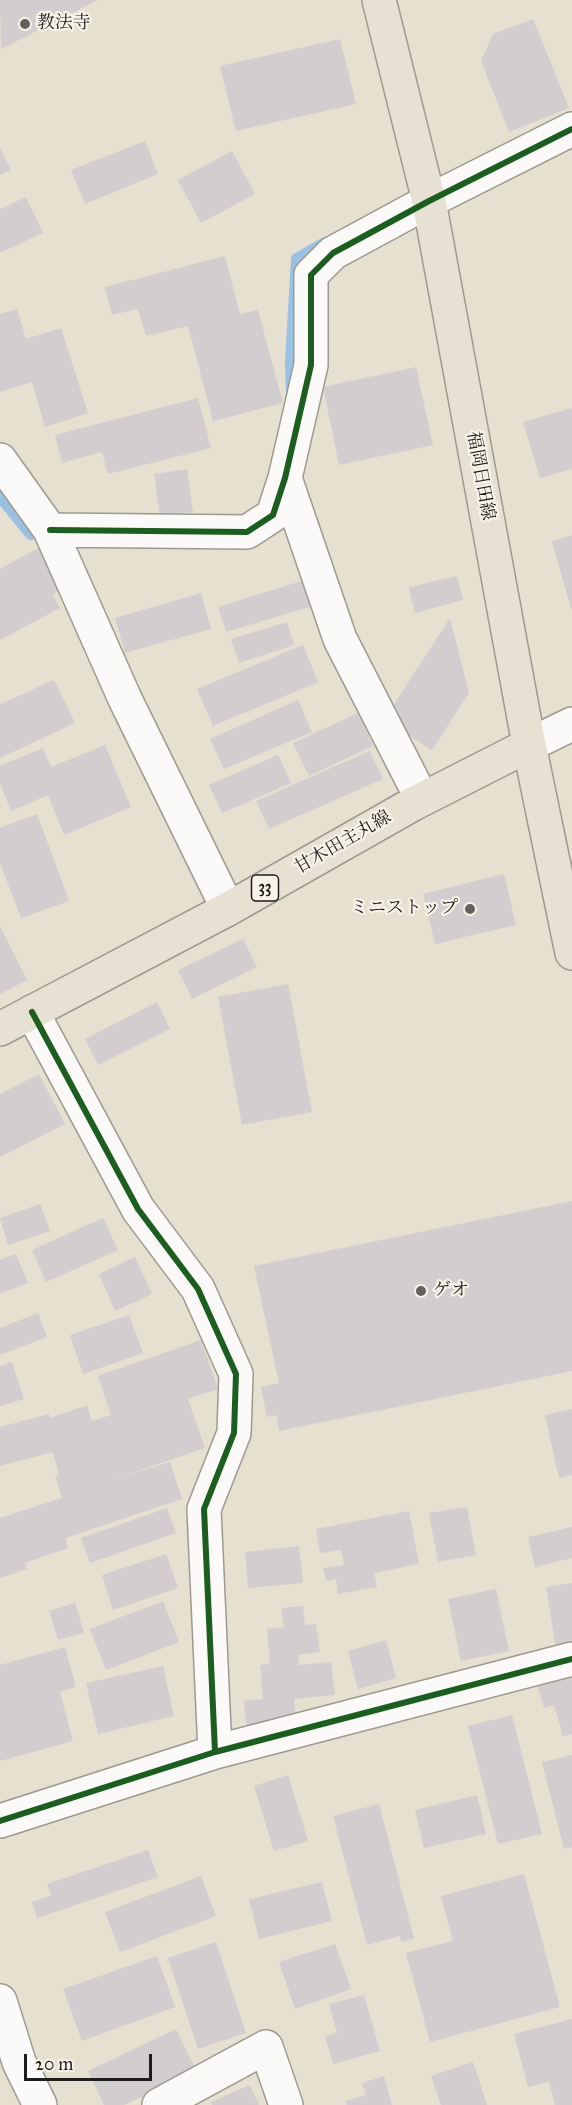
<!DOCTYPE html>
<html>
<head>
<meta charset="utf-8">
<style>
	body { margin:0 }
	#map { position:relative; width:572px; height:2105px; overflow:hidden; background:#e5e0d0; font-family:"IM FELL Great Primer",serif }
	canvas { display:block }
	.scale { position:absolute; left:24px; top:2054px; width:128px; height:27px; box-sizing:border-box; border:3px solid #1c1c1c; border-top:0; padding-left:8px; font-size:18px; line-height:21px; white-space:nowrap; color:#1c1c1c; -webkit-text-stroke:4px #f7f3e8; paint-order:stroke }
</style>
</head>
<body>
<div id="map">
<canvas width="572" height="2105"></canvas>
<div class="scale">20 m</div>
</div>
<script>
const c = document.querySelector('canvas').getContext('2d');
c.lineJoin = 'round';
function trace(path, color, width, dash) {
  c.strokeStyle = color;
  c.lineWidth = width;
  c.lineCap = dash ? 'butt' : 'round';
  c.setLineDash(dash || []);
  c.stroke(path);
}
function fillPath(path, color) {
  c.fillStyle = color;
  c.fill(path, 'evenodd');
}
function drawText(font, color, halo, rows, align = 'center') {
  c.font = font + ' "IM FELL Great Primer","Noto Serif JP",serif';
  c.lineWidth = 4.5;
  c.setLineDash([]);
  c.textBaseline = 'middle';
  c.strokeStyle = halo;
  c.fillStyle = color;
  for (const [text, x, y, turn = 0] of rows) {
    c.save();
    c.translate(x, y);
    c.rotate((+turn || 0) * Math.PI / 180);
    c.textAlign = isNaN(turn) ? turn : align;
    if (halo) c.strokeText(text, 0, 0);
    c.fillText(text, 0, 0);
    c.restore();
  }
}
trace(new Path2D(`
	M292 393 291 361 297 259 325 243
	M0 496 31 534`), '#9ac0e2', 12);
fillPath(new Path2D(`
	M0 0H98L1 49Z
	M533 19 569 108 509 132 481 61 493 34Z
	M340 39 356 104 236 131 220 66Z
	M145 141 158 174 85 204 71 170Z
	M0 148 11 170 0 175Z
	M232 151 255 194 201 223 178 180Z
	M26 197 43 233 0 253V209Z
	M225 256 240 314 258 310 283 403 213 421 188 326 146 336 138 309 112 315 105 287Z
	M17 309 26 339 61 328 88 413 45 427 32 382 0 392V314Z
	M416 367 433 445 339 465 323 387Z
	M198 398 211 448 108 474 102 452 62 463 55 435Z
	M572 408V469L540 478 523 422Z
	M187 469 193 512 160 516 154 474Z
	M572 535V609H571L552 541Z
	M40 547 63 589 53 594 60 608 0 640V569Z
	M457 576 463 600 415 613 409 587Z
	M308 579 316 605 226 632 218 607Z
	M201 593 211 629 125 653 115 618Z
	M450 618 469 693 432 750 384 720Z
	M287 622 294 645 239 663 231 639Z
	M303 645 318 682 213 726 197 689Z
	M54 680 75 723 0 758V704Z
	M298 700 312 732 224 769 210 739Z
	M358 713 373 746 309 776 293 743Z
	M105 745 131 807 64 835 48 795 11 811 0 783V766L43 748 51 767Z
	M370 751 383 779 269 829 256 801Z
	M278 755 291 783 222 813 209 785Z
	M37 814 69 901 21 918 0 863V828Z
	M504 874 516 925 435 944 423 894Z
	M0 926 27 980 0 994Z
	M243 939 257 967 192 999 178 970Z
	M288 984 312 1112 242 1125 218 997Z
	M157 1002 170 1029 98 1065 85 1039Z
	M39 1074 65 1124 0 1157V1094Z
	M572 1201V1371L279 1431 276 1415 267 1417 261 1387 279 1383 254 1266Z
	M40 1204 50 1231 8 1245 0 1218Z
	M103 1218 118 1250 46 1282 32 1250Z
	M16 1254 28 1283 0 1294V1260Z
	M135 1257 152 1294 115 1311 99 1274Z
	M38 1313 47 1337 0 1355V1328Z
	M129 1315 143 1353 83 1374 70 1335Z
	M201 1340 218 1389 188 1399 205 1448 112 1480 170 1462 182 1499 65 1538 68 1548 25 1563 27 1569 0 1578V1518L62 1498 55 1476 59 1475 53 1452 0 1466V1427L49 1414 50 1418 87 1405 92 1421 111 1415 98 1376Z
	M12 1362 24 1399 0 1406V1366Z
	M572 1409V1475L559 1478 545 1415Z
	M467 1507 476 1555 438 1562 429 1513Z
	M167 1508 176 1533 90 1563 81 1538Z
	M409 1511 419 1564 374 1573 377 1587 338 1594 336 1579 326 1581 323 1568 344 1565 341 1550 320 1553 316 1529Z
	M572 1527V1558L535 1567 528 1537Z
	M299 1546 303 1583 248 1588 245 1552Z
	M166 1554 178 1588 113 1610 102 1575Z
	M572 1583V1652L557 1654 546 1587Z
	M496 1589 509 1651 461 1661 448 1599Z
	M163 1601 179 1642 106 1670 90 1629Z
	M75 1603 84 1633 58 1640 49 1611Z
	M303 1606 305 1625 316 1624 320 1652 298 1655 299 1665 331 1662 335 1695 294 1699 296 1716 273 1718 274 1728 247 1730 244 1701 263 1699 260 1665 270 1664 267 1629 284 1627 281 1608Z
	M386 1640 396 1678 358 1689 348 1651Z
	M65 1647 76 1687 60 1692 73 1741 0 1761V1665Z
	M163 1666 174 1716 98 1734 86 1683Z
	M572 1667V1734L563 1736 554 1705 544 1708 535 1677Z
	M512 1715 542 1834 498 1844 468 1726Z
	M572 1755V1847L564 1849 542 1762Z
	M288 1775 308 1841 274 1851 254 1786Z
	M477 1795 486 1834 424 1848 415 1810Z
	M379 1804 414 1938 401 1942 400 1936 367 1945 333 1816Z
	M148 1850 158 1877 37 1918 32 1902 52 1895 47 1884Z
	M524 1874 560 2007 430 2042 406 1953 453 1941 441 1896Z
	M201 1876 216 1916 120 1952 105 1912Z
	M322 1882 332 1921 259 1939 249 1899Z
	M216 1942 246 2033 198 2049 168 1958Z
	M335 1944 351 1989 295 2009 279 1962Z
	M157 1956 175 2007 82 2041 63 1989Z
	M364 1995 380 2051 333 2064 325 2036 337 2033 329 2004Z
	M572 2019V2105H555L549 2082 528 2087 514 2034Z
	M176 2029 197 2072 124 2105H104L88 2071Z
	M473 2062 487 2105H441L431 2076Z
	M384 2076 392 2105H347L345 2101 366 2095 362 2083Z
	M250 2085 259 2105H212L211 2102Z`), '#d2cdcf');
const minor = new Path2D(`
	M0 460 50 530 125 699 228 909
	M285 478 340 639 422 799
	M50 530 247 532 273 515 285 478 311 365V275L333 253 429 201 572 129
	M529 745 572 724
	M32 1012 138 1209 198 1289 236 1374 234 1433 204 1509 215 1752
	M0 1821 215 1752 572 1659
	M0 2001 19 2062 40 2105
	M159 2105 266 2047 286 2105`);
const major = new Path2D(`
	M379 0 429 201 529 745 572 953
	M0 1029 228 909 413 804 529 745`);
trace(minor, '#9c9a90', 36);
trace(major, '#9c9a90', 36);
trace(minor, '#fbfaf8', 33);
trace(major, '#e7e1d3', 33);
trace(new Path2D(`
	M50 530 247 532 273 515 285 478 311 365V275L333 253 429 201 572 129
	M32 1012 138 1209 198 1289 236 1374 234 1433 204 1509 215 1752
	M0 1821 215 1752 572 1659`), '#1b5e20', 6);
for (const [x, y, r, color] of [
	[25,24,6,"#62615b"],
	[470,909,6,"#62615b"],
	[421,1291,6,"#62615b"]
]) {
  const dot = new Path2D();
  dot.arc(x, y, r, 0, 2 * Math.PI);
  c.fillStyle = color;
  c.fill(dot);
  trace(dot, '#f7f3e8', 2);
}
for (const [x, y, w] of [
	[265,888,27]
]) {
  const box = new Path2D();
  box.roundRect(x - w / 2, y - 13, w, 26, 4.5);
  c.fillStyle = '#f7f3e8';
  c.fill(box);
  trace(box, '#1c1c1c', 1.5);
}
drawText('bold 16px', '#1c1c1c', null, [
	["33",265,888]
]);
drawText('18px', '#1c1c1c', '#f7f3e8', [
	["教法寺",37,24],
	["ミニストップ",458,909,"right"],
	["ゲオ",433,1291]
], 'left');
drawText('18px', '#1c1c1c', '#f7f3e8', [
	["福岡日田線",480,476,80],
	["甘木田主丸線",343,843,-30]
]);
</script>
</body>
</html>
